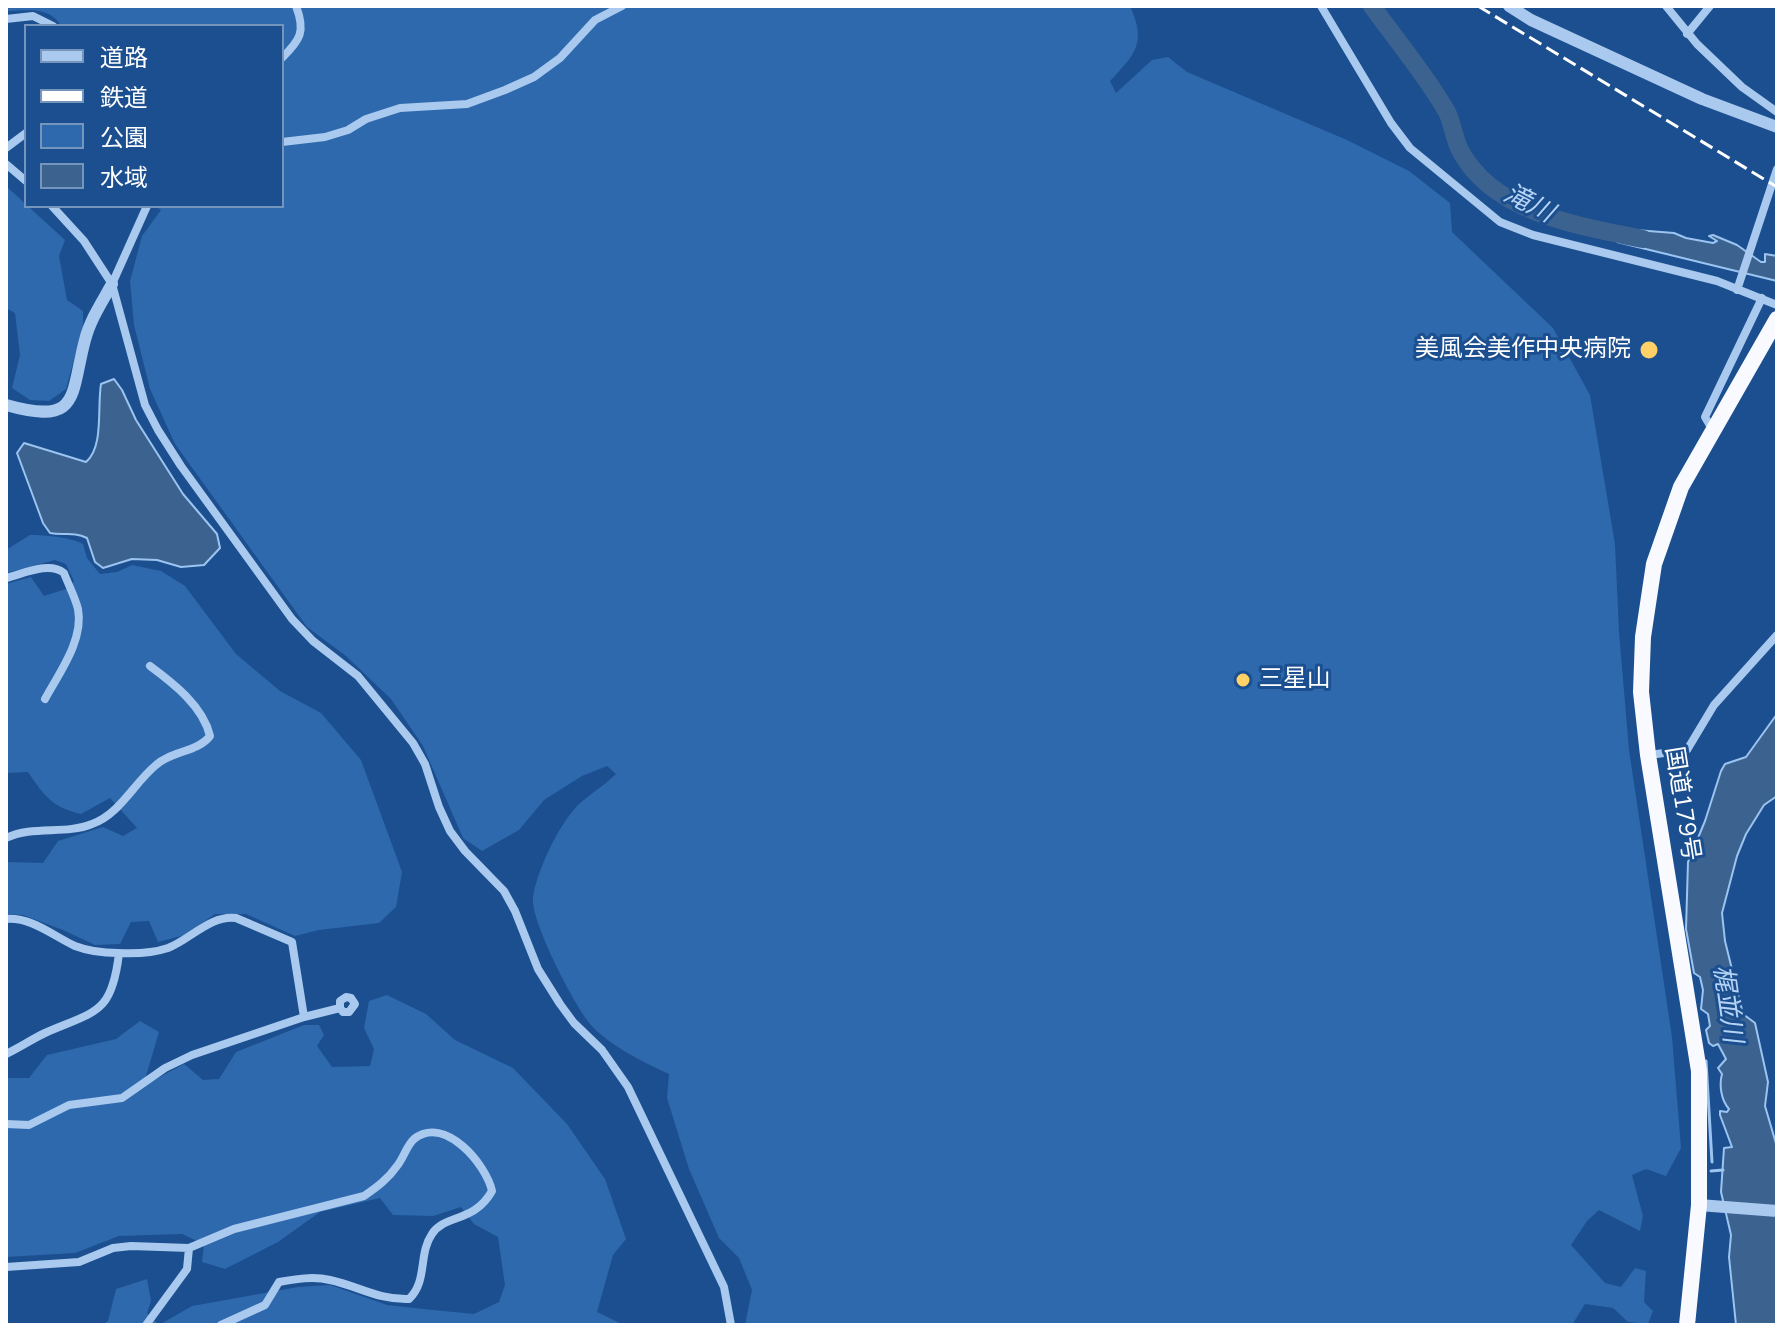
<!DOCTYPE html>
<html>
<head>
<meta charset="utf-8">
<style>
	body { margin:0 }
	#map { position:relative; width:1783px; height:1331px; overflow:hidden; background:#1b4f8f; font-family:"Nunito Sans","Noto Sans JP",sans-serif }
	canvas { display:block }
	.frame { position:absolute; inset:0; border:8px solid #fff; pointer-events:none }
	.legend { position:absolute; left:24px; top:24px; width:260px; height:184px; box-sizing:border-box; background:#1b4f8f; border:2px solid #7695bc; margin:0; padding:10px 14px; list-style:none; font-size:24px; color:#fff }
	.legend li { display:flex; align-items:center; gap:16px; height:40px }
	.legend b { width:40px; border:2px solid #7695bc }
</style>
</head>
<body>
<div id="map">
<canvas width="1783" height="1331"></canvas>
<div class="frame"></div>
<ul class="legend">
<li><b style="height:10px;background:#a9c9ee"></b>道路</li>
<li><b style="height:10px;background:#fff"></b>鉄道</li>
<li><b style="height:22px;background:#2e69ad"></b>公園</li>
<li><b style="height:22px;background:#3c6290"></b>水域</li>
</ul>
</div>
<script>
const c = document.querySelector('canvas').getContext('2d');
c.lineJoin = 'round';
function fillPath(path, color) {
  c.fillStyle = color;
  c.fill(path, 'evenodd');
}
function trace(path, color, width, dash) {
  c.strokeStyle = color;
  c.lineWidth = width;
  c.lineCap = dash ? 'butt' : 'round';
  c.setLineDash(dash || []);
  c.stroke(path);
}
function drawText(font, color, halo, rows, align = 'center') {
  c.font = font + ' "Nunito Sans","Noto Sans JP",sans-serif';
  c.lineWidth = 6;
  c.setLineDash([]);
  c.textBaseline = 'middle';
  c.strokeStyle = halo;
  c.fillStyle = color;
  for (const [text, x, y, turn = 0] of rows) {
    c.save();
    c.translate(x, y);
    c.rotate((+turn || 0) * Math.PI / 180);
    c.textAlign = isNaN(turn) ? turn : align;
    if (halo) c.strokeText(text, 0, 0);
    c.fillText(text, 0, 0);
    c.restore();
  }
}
fillPath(new Path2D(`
	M6 6H1130C1147 44 1135 54 1110 81L1116 93 1152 60 1168 57 1187 72 1347 140 1409 171 1450 203 1452 232 1553 328 1590 395 1615 544 1619 632 1629 750 1672 1037 1681 1148 1666 1176 1646 1169 1632 1175 1643 1216 1640 1231 1599 1210 1587 1221 1571 1245 1605 1283 1621 1287 1635 1268 1646 1271 1644 1302 1653 1311 1648 1324 1628 1322 1613 1308 1585 1304 1572 1325H745L752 1290 739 1258 719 1238 689 1169 667 1098 669 1074C643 1062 610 1046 591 1025 575 1007 530 920 533 898 536 872 559 824 578 805 590 794 605 785 616 774L607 766 582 776 544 800 519 830 482 851 463 838 423 746 391 699 346 656 307 627 175 444 150 389 134 325 130 281 142 236 161 210 155 206H282V26H61C51 7 28 10 9 11L6 10Z
	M6 186 65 240 59 256 67 300 83 311V326L66 389 49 401 30 400 12 388 20 355 15 313 6 308Z
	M30 535C45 535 70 537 83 544L87 558 100 574 117 572 132 565 161 571 185 586 236 654 280 691 321 713 361 760 402 872 396 907 379 923 319 930 295 936 246 914H215L185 935 158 942 149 921 131 922 120 944 95 945 63 930 23 915 6 914V862L43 863 58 841 103 827 123 836 137 828 110 798 81 814C52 807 45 797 28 772L6 773V584L31 577 44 596 69 588 74 581 66 564 55 560 6 573V550Z
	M387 995 426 1014 455 1040 513 1068 567 1124 605 1179 626 1239 613 1255 597 1312 624 1325H102L108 1321 116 1289 147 1279 151 1301 147 1313 159 1325 192 1306 298 1287 330 1285 387 1305 433 1310 474 1314 499 1302 505 1285 498 1237 474 1224 461 1207 433 1216 393 1215 380 1198 320 1212 278 1242 225 1269 202 1262 204 1244 182 1234 119 1236 75 1253 6 1257V1078H29L47 1055 116 1039 140 1021 159 1032 143 1086 184 1064 203 1080 219 1079 236 1052 304 1025H319L324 1035 317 1046 332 1067 370 1066 374 1049 364 1028 369 1001Z`), '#2e69ad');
const water = new Path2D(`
	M1623 229 1674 233 1686 238 1713 243 1717 241 1709 236 1713 235 1737 245 1761 262H1765V254L1777 256V281L1617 242Z
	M114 379 122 390 136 420 183 494 217 534 220 548 204 565 181 567 157 560 132 559 103 568 95 562 87 538C73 531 64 536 50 533L43 523 17 453 24 443 86 462C104 447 97 408 101 384Z
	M1777 714V796L1764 805 1746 834 1737 856 1722 913 1725 941 1743 1014 1755 1023 1768 1082 1765 1106 1777 1147V1325H1736L1729 1257 1731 1235 1721 1192 1724 1148 1732 1147 1720 1115V1111L1727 1112 1729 1109C1721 1100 1719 1085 1722 1074L1718 1068 1726 1059 1718 1044 1713 1046 1709 1043 1706 1030 1710 1026 1708 1014 1701 1009 1703 990 1700 977 1694 973 1686 929 1688 862 1705 821 1721 771 1725 764 1746 757Z`);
fillPath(water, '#3c6290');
trace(water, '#9cc4f0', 2);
trace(new Path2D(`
	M1706 1061 1712 1162
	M1711 1171 1723 1170`), '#9cc4f0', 3);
trace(new Path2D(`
	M1372 6C1397 41 1426 75 1447 112 1453 124 1454 140 1461 152 1495 214 1581 226 1643 239`), '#3c6290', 18);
trace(new Path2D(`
	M1321 6 1391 123 1410 148 1500 222 1533 235 1717 281 1777 305
	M1666 6 1697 44 1742 87 1777 112
	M6 19 33 16 53 26
	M1687 34 1710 6
	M282 58C300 40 306 32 296 6
	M282 142 325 137 348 130 366 119 400 108 467 104 505 90 534 77 560 58 595 20 622 6
	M6 148 26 133
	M6 164 26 181
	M52 206 84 241 112 284 145 405 158 430 181 466 292 619 313 641 358 676 413 743 425 764 439 807 450 831 465 851 504 891 515 911 538 969 560 1004 574 1023 602 1050 628 1087 724 1287 731 1325
	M112 284 147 206
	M1737 290 1777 169
	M1712 429 1705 417 1762 298
	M6 578C23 574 49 561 64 573 68 584 75 597 78 609 84 640 59 673 45 699
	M1649 755 1687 750 1714 705 1777 635
	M6 838C33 825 65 835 92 824 120 814 134 783 156 765 171 751 198 752 210 736 203 706 173 683 150 666
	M6 919C32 917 53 936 75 946 88 951 105 953 118 953 135 954 153 953 168 948 191 939 210 915 236 918L292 942 304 1017
	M6 1054C19 1048 32 1039 45 1033 95 1011 112 1015 119 953
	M6 1124 29 1125 69 1105 122 1098 165 1068 192 1055 304 1017 340 1008 343 1012H349L355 1004 351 998 346 997 340 1001V1008
	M6 1267 79 1262 113 1248 131 1246 189 1248 234 1229 364 1196C377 1187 388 1179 397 1166 403 1159 407 1145 414 1139 445 1115 486 1164 492 1191 474 1223 445 1214 432 1234 418 1254 428 1281 409 1299 378 1300 358 1286 330 1280 313 1276 296 1279 279 1282L265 1305 221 1325
	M146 1325 187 1269 189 1248`), '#a9c9ee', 8);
trace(new Path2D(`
	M1509 6 1531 20 1702 99 1777 127
	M6 405C81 426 70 396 85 340 90 320 102 302 112 284
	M1699 1205 1777 1211`), '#a9c9ee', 12);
trace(new Path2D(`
	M1687 1325 1699 1205V1071L1648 755 1641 692 1643 637 1654 564 1681 487 1777 319`), '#f8faff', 16);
trace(new Path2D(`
	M1478 6 1777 187`), '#fff', 3, [14, 6]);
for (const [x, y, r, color] of [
	[1649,350,10,"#ffd166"],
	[1243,680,8,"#ffd166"]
]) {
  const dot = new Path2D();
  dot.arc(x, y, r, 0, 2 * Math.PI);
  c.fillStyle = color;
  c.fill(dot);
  trace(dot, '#1b4f8f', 3);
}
drawText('24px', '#fff', '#1b4f8f', [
	["美風会美作中央病院",1631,350],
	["三星山",1259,680,"left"]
], 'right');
drawText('24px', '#fff', '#1b4f8f', [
	["国道179号",1681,804,81]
]);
drawText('italic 26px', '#b5d3f5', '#1b4f8f', [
	["滝川",1528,205,27],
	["梶並川",1726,1004,82]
]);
</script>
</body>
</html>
